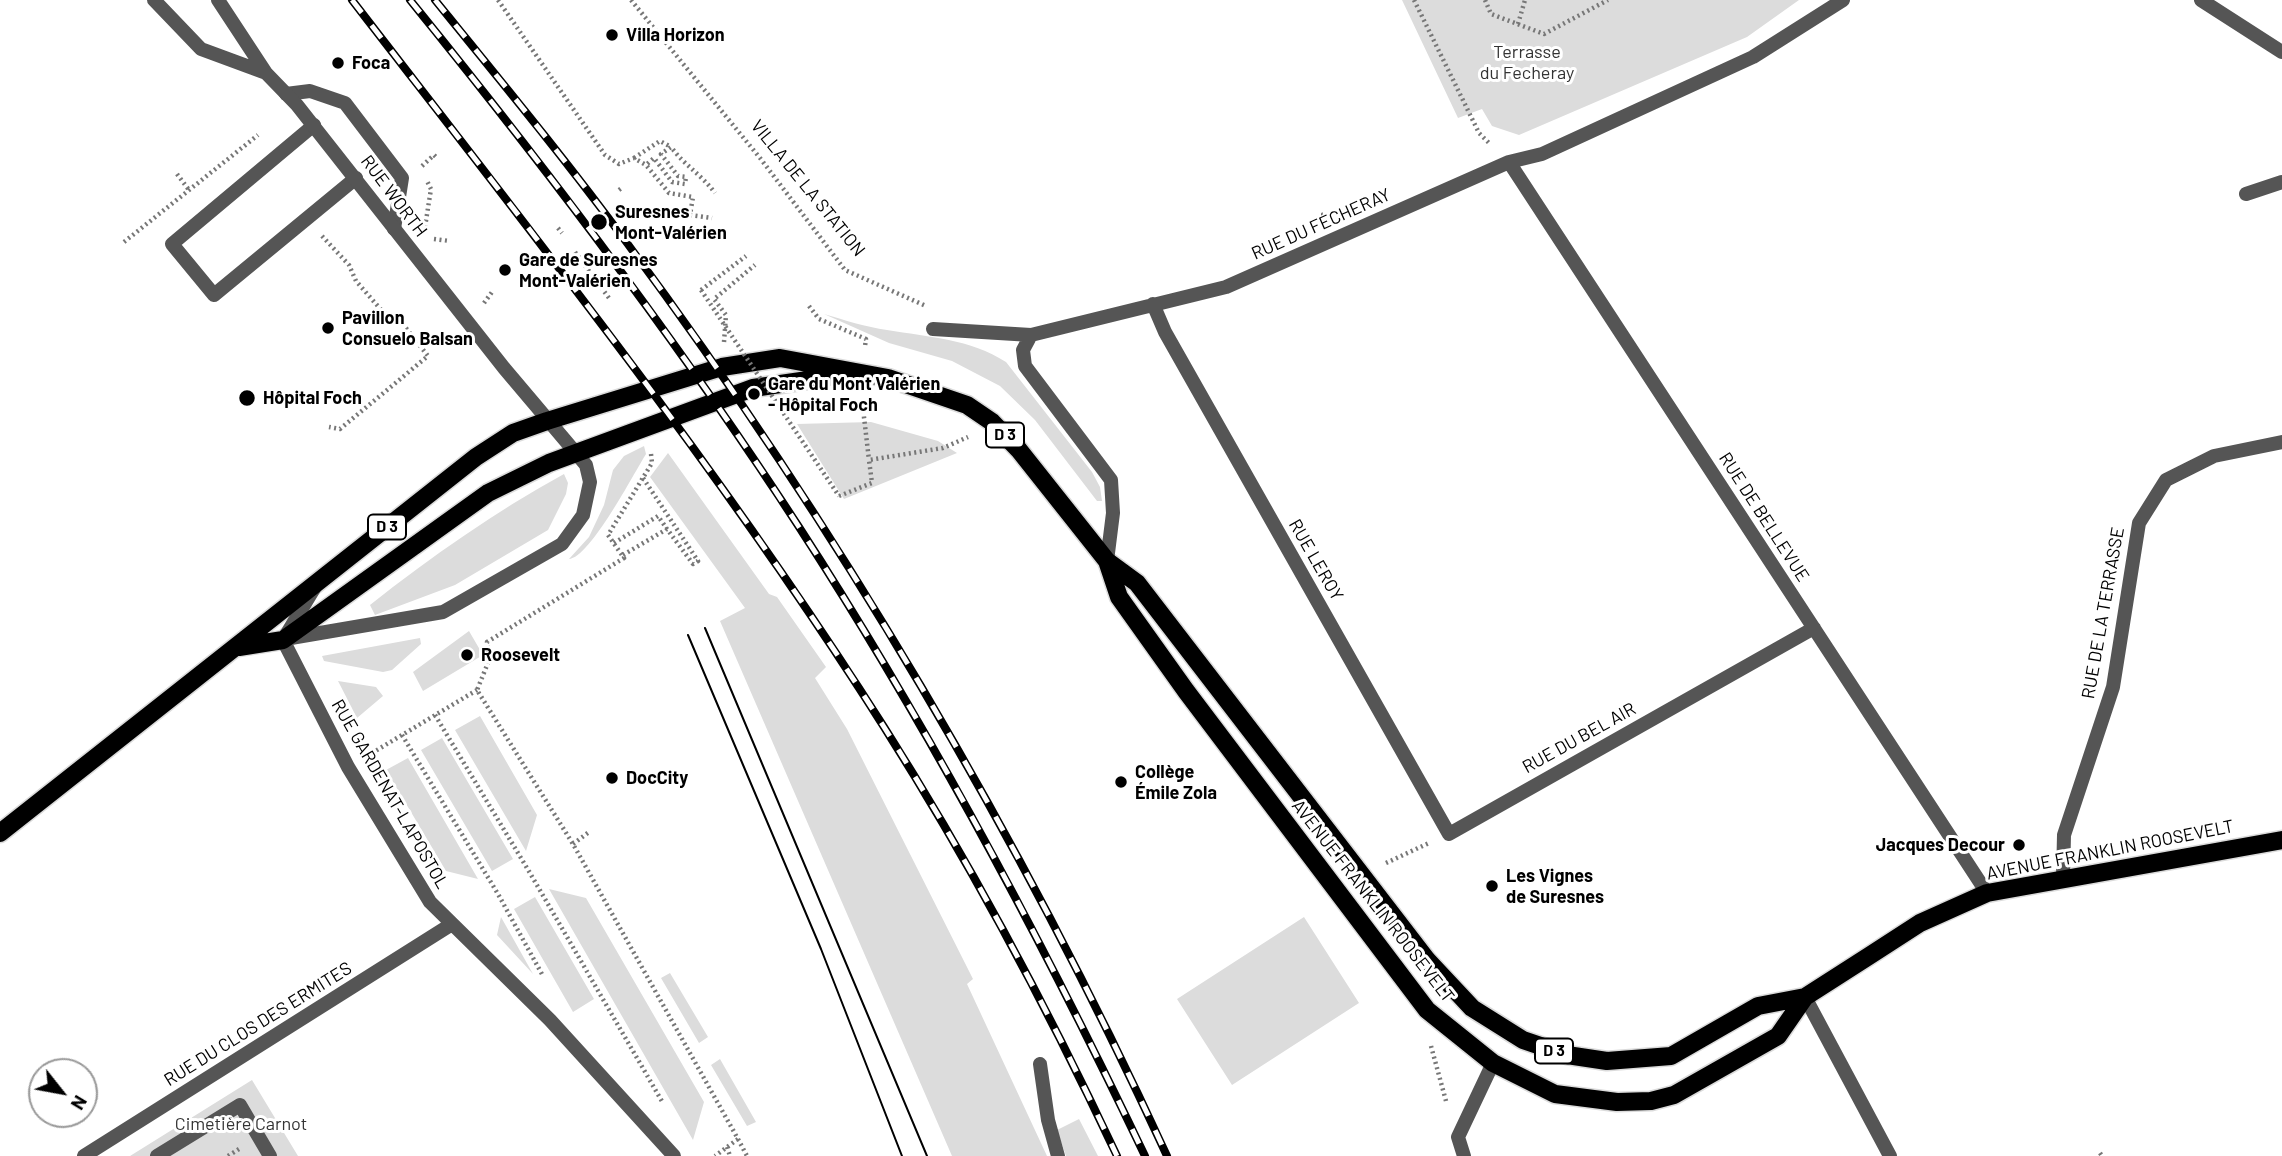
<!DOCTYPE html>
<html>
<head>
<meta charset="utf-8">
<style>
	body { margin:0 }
	#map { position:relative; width:2282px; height:1156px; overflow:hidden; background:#fff; font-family:Barlow,sans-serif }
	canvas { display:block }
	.north { position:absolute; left:28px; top:1058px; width:70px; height:70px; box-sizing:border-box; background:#fff; border:2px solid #999; border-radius:50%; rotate:121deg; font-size:19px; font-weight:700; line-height:28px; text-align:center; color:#000 }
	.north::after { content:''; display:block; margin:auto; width:24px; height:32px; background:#000; clip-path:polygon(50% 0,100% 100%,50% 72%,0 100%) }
</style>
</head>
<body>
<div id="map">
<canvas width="2282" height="1156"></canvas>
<div class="north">N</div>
</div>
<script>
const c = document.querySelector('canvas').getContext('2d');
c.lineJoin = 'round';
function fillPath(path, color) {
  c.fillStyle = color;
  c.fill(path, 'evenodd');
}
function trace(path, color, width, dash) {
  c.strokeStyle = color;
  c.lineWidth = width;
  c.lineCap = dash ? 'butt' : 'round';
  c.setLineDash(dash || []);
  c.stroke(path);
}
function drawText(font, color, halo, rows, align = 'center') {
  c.font = font + ' Barlow,sans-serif';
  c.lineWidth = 6;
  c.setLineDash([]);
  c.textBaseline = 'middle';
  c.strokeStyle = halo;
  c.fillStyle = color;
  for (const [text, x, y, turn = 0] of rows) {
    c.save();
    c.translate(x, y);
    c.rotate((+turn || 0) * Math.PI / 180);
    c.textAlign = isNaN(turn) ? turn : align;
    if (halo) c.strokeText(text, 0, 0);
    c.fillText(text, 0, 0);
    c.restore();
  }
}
fillPath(new Path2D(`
	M1402 0H1799L1747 37 1519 135 1492 126 1482 109 1458 118Z
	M824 314C844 320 866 327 887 330 929 337 970 339 1006 362L1092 472 1100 487 1102 501H1097L1035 420 1000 386 952 361 889 343Z
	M871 422 938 441 957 453 844 499 797 424Z
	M644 446 646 454C634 473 590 558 569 559L589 537 604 505 613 470 624 456Z
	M668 453 769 594 777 597 826 667 815 678 847 729 973 979 967 984 1047 1156H952L720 621 745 608 650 477Z
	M564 474 568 483 566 494 548 530 455 585 375 615 370 605C432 556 495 512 564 474Z
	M469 631 483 655 423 691 413 672Z
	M420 638 421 644 392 670 383 672 324 661 322 656Z
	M338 681 376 687 383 696 357 718Z
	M480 716 537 815 526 851 455 730Z
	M442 738 513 859 492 871 421 750Z
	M408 758 478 879 446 871 386 770Z
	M549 889 586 898 704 1102 693 1140Z
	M535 897 594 999 573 1012 514 909Z
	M501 917 533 974 497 935Z
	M1304 917 1359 1003 1232 1085 1177 999Z
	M670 973 708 1037 699 1043 661 978Z
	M720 1059 756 1122 747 1126 711 1065Z
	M252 1080 298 1156H130Z
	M1079 1119 1098 1156H1066L1057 1130Z`), '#dcdcdc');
const primary = new Path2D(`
	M1107 561 1119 597 1186 691 1427 1010 1493 1063 1555 1094 1617 1102 1651 1101 1674 1095 1778 1036 1805 997 1869 956 1920 923 1987 893 2282 840
	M239 647 283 640 488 493 549 463 753 388 842 375
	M0 833 476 457 513 433 547 421 722 367 780 358 888 378 967 405 992 422 1019 450 1107 561 1137 583 1427 960 1472 1008 1523 1040 1567 1055 1607 1061 1671 1056 1758 1006 1805 997`);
trace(primary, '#dbdbdb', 21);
trace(new Path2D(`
	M498 0 605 155 619 164 634 158 646 165
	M631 0 760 158 845 270 926 306
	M1414 0 1479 133 1491 145
	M1485 0 1491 14 1544 34 1608 0
	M1518 24 1525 0
	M634 158 660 141 671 147
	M422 166 434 155 437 158
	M177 174 189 190
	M619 190 623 187
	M690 215 712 218
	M683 217 690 215 693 197 669 193 646 165 654 158 672 182 685 184 686 177 678 176 661 154 671 147C686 167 700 173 715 193
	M425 227 431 189 427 181
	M558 228 562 233
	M322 236 349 265 356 281 383 312 402 323 428 356 340 429 329 427
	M434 239 450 241
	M124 242 258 135
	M575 252 609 298
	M701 290 746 256
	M484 303 492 292
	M809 306 819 319 866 339 865 346
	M724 342 726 315 714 299 755 265
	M862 400 869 460
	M651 454 652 463 608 535 624 558 487 642 490 658 477 690 573 844 738 1139 715 1156
	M839 496 872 483 869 460 943 448 968 437
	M614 543 658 516 667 529
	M623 555 667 529 693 564 698 561 643 478
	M435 715 530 873 663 1103
	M402 735 498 894 543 976
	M367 756 477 690
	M573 844 589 832
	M1386 863 1429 843
	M1431 1046 1446 1101
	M738 1139 747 1156
	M727 1147 730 1156
	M2100 1153 2102 1156
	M228 1156 239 1149`), '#777', 4.5, [2, 3.5]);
trace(new Path2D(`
	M286 94 310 91 345 103 402 178 394 229
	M314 125 172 244 214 295 356 178
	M1040 1064 1048 1120 1058 1156
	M157 1156 240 1105 270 1156`), '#555', 14);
trace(new Path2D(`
	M154 0 201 49 266 73
	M218 0 266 73 297 105 504 368 586 465 590 482 583 515 562 544 443 612 285 639
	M2201 0 2282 52
	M1509 162 1987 893
	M2246 194 2282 182
	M1153 304 1165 332 1449 834 1814 628
	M933 329 1031 335 1226 287 1509 162 1542 154 1753 57 1843 0
	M1031 335 1023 350 1025 366 1111 480 1113 513 1107 561
	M286 635 315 587
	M283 640 348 767 430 902 550 1020 674 1156
	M2063 878 2064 835 2113 687 2139 523 2166 480 2214 456 2282 442
	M1805 997 1890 1156
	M84 1156 452 924
	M1464 1156 1458 1137 1493 1063`), '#555', 14);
trace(primary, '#000', 18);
trace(new Path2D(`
	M705 628 927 1156
	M688 635 821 949 902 1156`), '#000', 2);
const rail = new Path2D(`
	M352 0C535 237 723 473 884 727 971 864 1048 1009 1117 1156
	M410 0C548 170 680 344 799 527 930 729 1042 940 1145 1156
	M435 0C500 80 566 160 627 243 837 526 1020 836 1167 1156`);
trace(rail, '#000', 8);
trace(rail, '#fff', 5, [16]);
trace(new Path2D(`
	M701 290 839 496`), '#777', 4.5, [2, 3.5]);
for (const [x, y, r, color] of [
	[612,35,7,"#000"],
	[338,63,7,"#000"],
	[599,222,9,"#000"],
	[505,270,7,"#000"],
	[328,328,7,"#000"],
	[754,394,7,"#000"],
	[247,398,9,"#000"],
	[467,655,7,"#000"],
	[612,778,7,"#000"],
	[1121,782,7,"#000"],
	[2019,845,7,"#000"],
	[1492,886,7,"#000"]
]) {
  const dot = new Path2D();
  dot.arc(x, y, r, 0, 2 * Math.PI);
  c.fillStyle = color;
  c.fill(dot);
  trace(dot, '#fff', 2.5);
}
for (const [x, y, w] of [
	[1005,435,38],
	[387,527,38],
	[1554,1051,38]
]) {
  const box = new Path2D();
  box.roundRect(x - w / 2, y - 12.5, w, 25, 5);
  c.fillStyle = '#fff';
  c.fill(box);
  trace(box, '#000', 2);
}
drawText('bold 16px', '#000', null, [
	["D 3",1005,435],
	["D 3",387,527],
	["D 3",1554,1051]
]);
drawText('bold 18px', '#000', '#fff', [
	["Villa Horizon",626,35],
	["Foca",352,63],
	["Suresnes",615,212],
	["Mont-Valérien",615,233],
	["Gare de Suresnes",519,260],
	["Mont-Valérien",519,281],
	["Pavillon",342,318],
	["Consuelo Balsan",342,339],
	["Gare du Mont Valérien",768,384],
	["- Hôpital Foch",768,405],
	["Hôpital Foch",263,398],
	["Roosevelt",481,655],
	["Collège",1135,772],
	["Émile Zola",1135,793],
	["DocCity",626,778],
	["Jacques Decour",2005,845,"right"],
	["Les Vignes",1506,876],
	["de Suresnes",1506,897]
], 'left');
drawText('18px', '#333', '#fff', [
	["Terrasse",1527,52],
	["du Fecheray",1527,73],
	["Cimetière Carnot",241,1124]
]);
drawText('18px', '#000', '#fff', [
	["VILLA DE LA STATION",808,188,51],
	["RUE WORTH",394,196,53],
	["RUE DU FÉCHERAY",1321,224,-24],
	["RUE DE BELLEVUE",1764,517,57],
	["RUE LEROY",1316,560,60],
	["RUE DE LA TERRASSE",2103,613,-80],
	["RUE DU BEL AIR",1579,738,-29],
	["RUE GARDENAT-LAPOSTOL",390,794,60],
	["AVENUE FRANKLIN ROOSEVELT",2110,850,-11],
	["AVENUE FRANKLIN ROOSEVELT",1373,901,52],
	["RUE DU CLOS DES ERMITES",258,1024,-32]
]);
</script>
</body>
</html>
